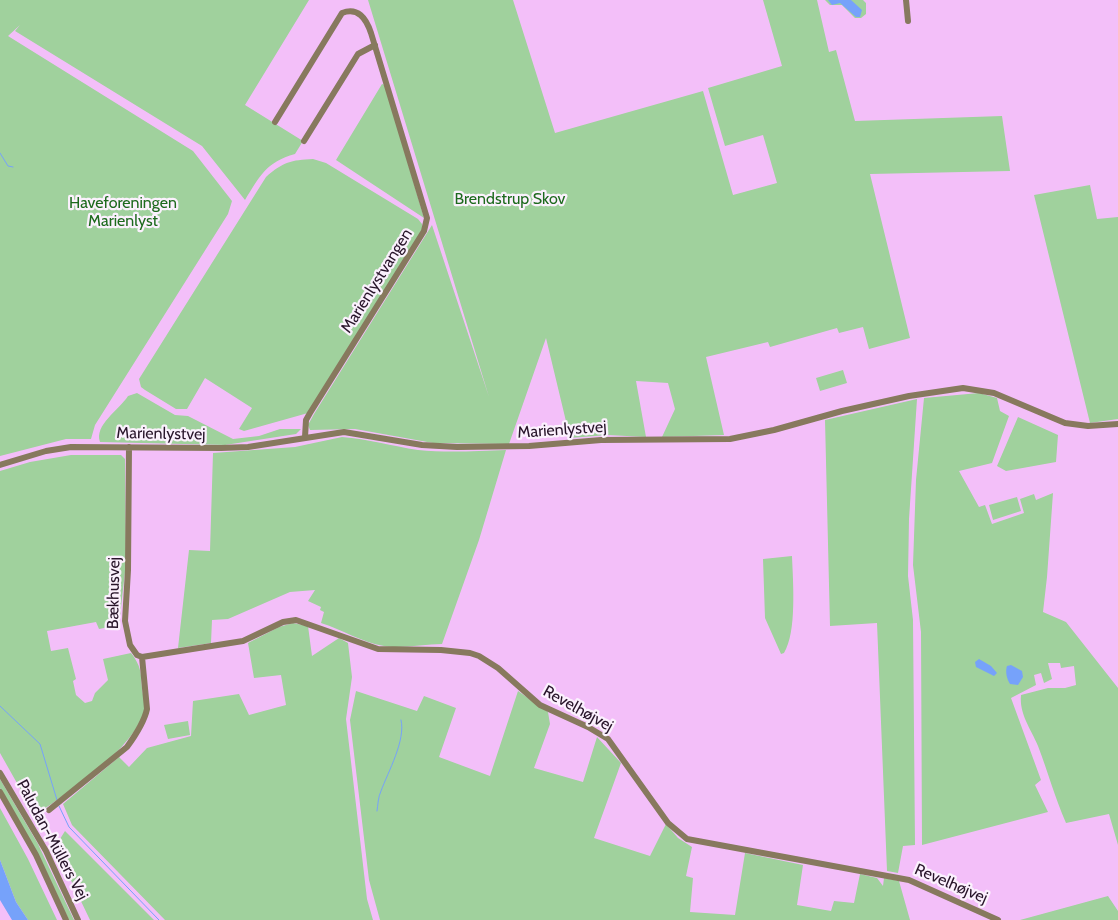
<!DOCTYPE html>
<html>
<head>
<meta charset="utf-8">
<style>
	body { margin:0 }
	canvas { display:block; background:#f3bff9 }
</style>
</head>
<body>
<canvas width="1118" height="920"></canvas>
<script>
const c = document.querySelector('canvas').getContext('2d');
c.lineJoin = 'round';
function fillPath(path, color) {
  c.fillStyle = color;
  c.fill(path, 'evenodd');
}
function trace(path, color, width, dash) {
  c.strokeStyle = color;
  c.lineWidth = width;
  c.lineCap = dash ? 'butt' : 'round';
  c.setLineDash(dash || []);
  c.stroke(path);
}
function drawText(font, color, halo, rows, align = 'center') {
  c.font = font + ' Cabin,sans-serif';
  c.lineWidth = 4.5;
  c.setLineDash([]);
  c.textBaseline = 'middle';
  c.strokeStyle = halo;
  c.fillStyle = color;
  for (const [text, x, y, turn = 0] of rows) {
    c.save();
    c.translate(x, y);
    c.rotate((+turn || 0) * Math.PI / 180);
    c.textAlign = isNaN(turn) ? turn : align;
    if (halo) c.strokeText(text, 0, 0);
    c.fillText(text, 0, 0);
    c.restore();
  }
}
fillPath(new Path2D(`
	M0 0H309L245 105 303 141 295 154C266 162 260 176 245 200L202 146 15 31 20 25 8 36 193 151 232 201 228 214 95 425 91 439H66L0 456Z
	M368 0H513L555 133 703 91 733 195 777 183 763 135 725 146 708 88 782 66 763 0H817L829 52 836 50 855 121 1002 116 1010 171 870 174 910 338 869 349 863 327 839 333 837 328 770 347 768 342 706 357 724 435 662 437 675 409 668 383 636 381 646 437 608 435 570 438 546 338 509 444 433 443 355 429 310 430 308 425 314 414 432 225 489 397Z
	M825 0H863L866 3V14L861 18H855L842 5H830Z
	M382 84 385 85 424 218 336 160Z
	M313 159 326 163 418 219 422 224V230L308 413 244 431 239 429 252 408 205 378 187 409H176L145 390 141 387 139 379 266 177C283 162 291 160 313 159Z
	M1090 185 1097 219 1118 217V419L1090 423 1034 195Z
	M843 370 847 383 820 391 816 378Z
	M137 393 175 415 188 416 233 439 259 436 280 429H301L296 434 225 445 100 442C94 425 119 410 128 396Z
	M979 393 997 398 1000 411 1009 416 992 463 959 471 979 507 985 505 992 524 1024 513 1020 499 1034 494 1036 500 1053 493 1047 577 1043 612 1066 622 1118 688V845L1109 814 1066 823C1055 798 1048 772 1038 746 1031 729 1019 714 1021 695L1048 688H1065L1076 685 1074 666 1061 668 1060 663H1048L1052 679 1044 683 1041 673 1034 675 1036 685 1011 698 1041 780 1035 785 1048 812 922 845 921 632 913 565 916 480 924 398Z
	M917 399 909 519 908 576 913 620 915 845 903 846 898 873 887 871 877 623 830 626 825 420Z
	M1018 417 1058 435 1056 462 1006 471 997 466Z
	M342 437C368 439 392 446 418 450 447 453 477 451 506 450L479 540 442 644C425 644 400 649 384 646 361 642 343 630 321 623L324 612 320 610 321 607 308 601 315 590 290 592 228 619 212 620 211 643 178 648 189 550 210 551 213 453 295 447Z
	M71 455H121L125 459 126 563 119 625 99 629 96 622 47 631 51 651 68 648 76 679 73 681 76 695 85 703 92 701 95 693 108 680 103 659 131 653C141 666 141 672 142 688 143 696 146 707 143 715 130 751 67 794 35 815L0 753V471L30 462Z
	M1017 497 1021 511 993 520 989 505Z
	M792 556C793 582 797 632 784 653L781 654 765 618 763 559Z
	M293 623 308 626 312 656 339 638 348 643 352 677 346 719 367 899 373 920H165L72 825 63 804 119 757 129 767 147 748 191 736 193 701 239 694 249 715 286 705 281 675 254 678 248 643 279 627Z
	M356 691 417 711 424 696 456 708 439 757 490 776 518 691 548 712 550 724 534 768 583 782 597 737 621 763 594 838 650 856 666 824 678 838 692 847 686 876 693 878 690 912 735 915 745 853 803 865 797 905 831 911 834 901 854 903 860 874 877 878 883 886 884 878 899 881 910 920H380L369 880 350 720Z
	M188 721 190 735 168 739 164 725Z
	M0 779 38 844 74 920H69L39 856 0 788Z
	M0 808 28 859 57 920H28L16 902 0 860Z
	M65 831 154 920H90L55 847Z
	M1108 896 1118 911V920H1020Z`), '#a0d19d');
fillPath(new Path2D(`
	M828 0H851L862 10 860 17H856L840 3 832 5Z
	M979 659 991 666 997 673 994 676 976 667 975 662Z
	M1011 665 1022 671 1023 677 1018 685 1010 684C1007 679 1005 672 1007 666Z
	M0 860 16 902 28 920H12L0 900Z`), '#76a2fa');
trace(new Path2D(`
	M0 153 8 166 13 167
	M0 706 40 744 57 800
	M59 806 69 827 159 920
	M377 811C378 805 378 797 381 791 388 772 406 740 401 720`), '#76a2fa', 1);
trace(new Path2D(`
	M906 0 908 21
	M275 122 342 13C358 7 366 18 371 33L427 218 424 231 310 413 306 420 305 437
	M304 141 358 54 375 45
	M129 447 128 570 125 621 130 645 137 655 142 657
	M0 465 46 451 71 447 221 448 248 447 344 432 422 445 457 447 529 446 601 440 730 439 774 430 842 411 909 396 963 388 994 393 1065 423 1088 426 1118 424
	M142 657 243 641 283 622 296 620 378 649 441 650 470 653 479 656 498 668 540 705 588 727 608 739 668 823 687 839 909 880 998 920
	M0 773 46 851 78 920
	M0 792 36 855 66 920
	M49 810 127 747C135 736 144 723 147 709L142 657`), '#87795e', 6);
drawText('16px', '#1d6a1d', '#fbf1fd', [
	["Brendstrup Skov",510,199],
	["Haveforeningen",123,203],
	["Marienlyst",123,221]
]);
drawText('16px', '#28152a', '#fbf1fd', [
	["Marienlystvangen",377,281,-58],
	["Marienlystvej",562,430,-4],
	["Marienlystvej",161,434,1],
	["Bækhusvej",114,593,-89],
	["Revelhøjvej",578,709,29],
	["Paludan-Müllers Vej",52,840,62],
	["Revelhøjvej",951,884,23]
]);
</script>
</body>
</html>
